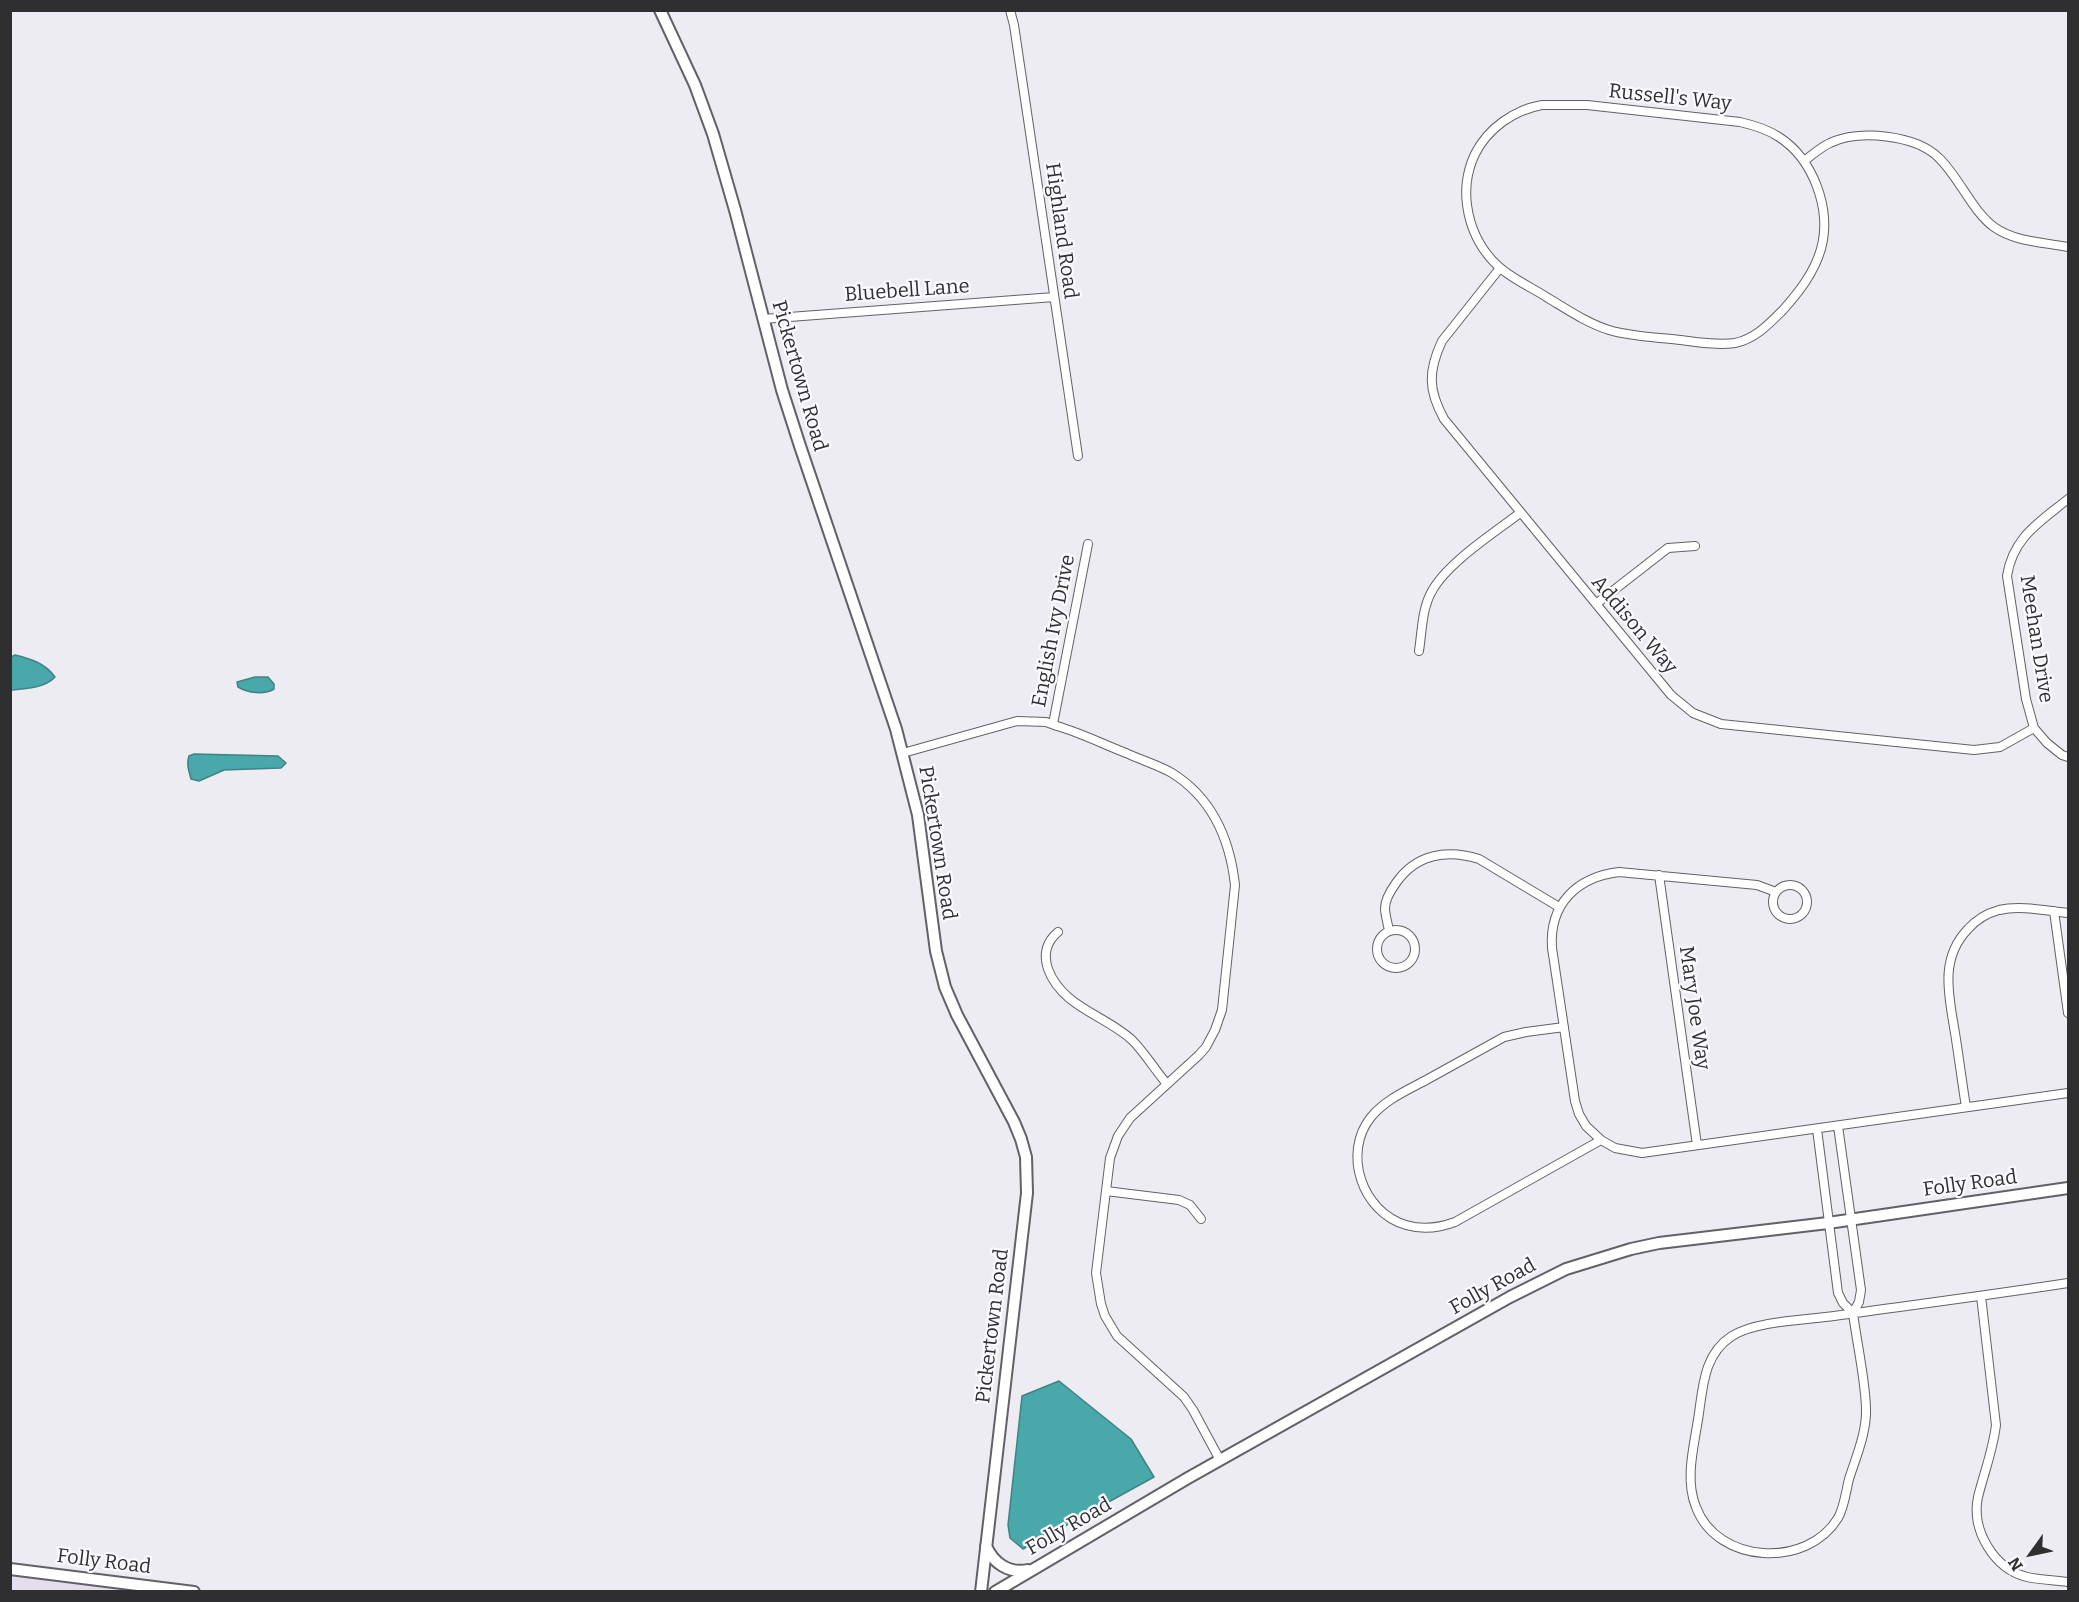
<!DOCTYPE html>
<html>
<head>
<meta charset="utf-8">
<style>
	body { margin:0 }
	#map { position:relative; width:2079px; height:1602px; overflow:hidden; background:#eeecf3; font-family:Bitter,serif }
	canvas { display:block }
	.frame { position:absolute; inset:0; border:12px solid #2f2e31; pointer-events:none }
	.north { position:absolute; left:2001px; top:1524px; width:60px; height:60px; -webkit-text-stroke:4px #fbfafe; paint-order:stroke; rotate:237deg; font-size:16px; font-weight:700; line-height:24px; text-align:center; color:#2f2e31 }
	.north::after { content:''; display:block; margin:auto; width:21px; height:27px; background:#2f2e31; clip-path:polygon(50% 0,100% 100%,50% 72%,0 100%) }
</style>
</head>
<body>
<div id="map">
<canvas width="2079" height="1602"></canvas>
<div class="frame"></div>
<div class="north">N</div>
</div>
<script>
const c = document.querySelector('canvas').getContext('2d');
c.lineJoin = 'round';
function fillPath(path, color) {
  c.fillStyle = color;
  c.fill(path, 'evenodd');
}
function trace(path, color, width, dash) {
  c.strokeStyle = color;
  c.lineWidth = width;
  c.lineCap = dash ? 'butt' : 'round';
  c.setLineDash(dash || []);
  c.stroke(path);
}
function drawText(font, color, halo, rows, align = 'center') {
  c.font = font + ' Bitter,serif';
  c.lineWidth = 4.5;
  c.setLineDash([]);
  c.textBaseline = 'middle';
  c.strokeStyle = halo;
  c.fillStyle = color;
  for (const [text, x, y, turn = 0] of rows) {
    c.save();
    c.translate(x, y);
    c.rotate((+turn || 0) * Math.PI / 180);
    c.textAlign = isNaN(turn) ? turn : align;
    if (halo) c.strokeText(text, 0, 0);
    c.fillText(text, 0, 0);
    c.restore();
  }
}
fillPath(new Path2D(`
	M11 1569 194 1592H11Z`), '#e3deec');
const water = new Path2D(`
	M15 655C31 659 45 663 55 677 45 688 25 689 11 690V657Z
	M255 677H268L274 684V689C264 695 248 693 238 687L237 682Z
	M194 754 278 756 286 763 281 768 224 770 199 781 191 779C189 771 186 763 189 756Z
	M1059 1381 1131 1439 1154 1477 1023 1549 1010 1538 1008 1525 1022 1396Z`);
fillPath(water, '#48a8aa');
trace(water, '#408386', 1.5);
const minor = new Path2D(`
	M1010 10 1014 25 1078 456
	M1542 105H1587L1740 122C1753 125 1767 129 1779 137 1813 159 1832 209 1821 249 1814 273 1799 292 1783 310 1769 324 1755 339 1735 343 1714 346 1692 341 1671 339 1651 337 1629 336 1609 330 1587 323 1568 310 1548 298 1533 288 1512 279 1498 266 1468 238 1457 192 1475 154 1488 128 1514 110 1542 105Z
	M1804 161C1812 155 1821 147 1830 143 1859 129 1916 135 1939 158 1959 177 1972 211 1994 227 2015 242 2043 242 2068 247
	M1500 268 1442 341C1428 371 1428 390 1444 419L1671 695 1693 713 1721 724 1974 750 2000 747 2034 728
	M763 319 1054 297
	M2068 499C2040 522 2013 537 2007 576L2026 699 2034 728 2047 743 2062 755 2068 757
	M1596 604 1668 548 1695 546
	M1419 651C1422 631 1422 608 1432 591 1447 563 1494 533 1520 513
	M1053 724 1088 544
	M903 753 1017 721 1046 722 1057 726C1081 733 1103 744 1126 753 1141 760 1158 765 1172 773 1212 798 1230 840 1235 885L1222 1010 1215 1030 1206 1047 1199 1055 1130 1118 1118 1136 1110 1158 1096 1273 1101 1304 1105 1316 1117 1336 1184 1397 1193 1410 1220 1460
	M1659 875 1697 1145
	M1773 902a17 17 0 1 1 34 0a17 17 0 1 1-34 0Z
	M1776 892 1757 885 1619 872C1577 877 1549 904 1552 948L1575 1101 1579 1114 1586 1126 1601 1140 1615 1148 1642 1153 2068 1093
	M2054 911 2068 1013
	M1377 949a19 19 0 1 1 38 0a19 19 0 1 1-38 0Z
	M1389 931C1388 924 1385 915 1385 908 1385 899 1391 890 1396 883 1416 854 1447 849 1479 859L1559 907
	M1058 932C1046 942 1043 954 1048 969 1062 1007 1105 1015 1132 1040 1145 1053 1155 1070 1167 1084
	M1564 1027 1526 1032 1504 1037C1479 1051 1453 1065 1428 1079 1408 1090 1386 1099 1371 1117 1342 1153 1362 1212 1406 1225 1423 1230 1439 1228 1455 1222L1601 1140
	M1966 1107C1962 1082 1959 1058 1955 1033 1949 996 1939 959 1968 929 1976 920 1988 913 1999 910 2021 905 2047 911 2068 913
	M1838 1126 1861 1290 1859 1302 1853 1313C1857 1344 1865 1378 1866 1408 1867 1432 1856 1457 1849 1479 1846 1491 1844 1508 1838 1518 1807 1569 1717 1564 1696 1507 1684 1478 1695 1443 1699 1413 1703 1384 1705 1353 1732 1336 1756 1321 1804 1320 1834 1316 1912 1305 1990 1295 2068 1283
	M1817 1129 1838 1293 1843 1303 1853 1313
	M1106 1191 1179 1200 1190 1205 1201 1219
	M1981 1296 1996 1425C1993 1450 1984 1473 1978 1497 1971 1530 1994 1569 2027 1577 2040 1580 2055 1580 2068 1582`);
const tertiary = new Path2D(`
	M660 10 695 85 713 134 735 210 782 390 800 446 896 729 918 815 936 951 945 987 957 1015 1014 1122 1021 1139 1026 1157 1027 1193 981 1592
	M986 1546C993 1563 1009 1574 1028 1570
	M10 1569 194 1592
	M995 1592 1188 1478 1510 1297 1566 1269 1631 1249 1659 1243 1828 1223 2068 1188`);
trace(minor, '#636167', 10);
trace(tertiary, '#636167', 14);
trace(minor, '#fff', 8);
trace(tertiary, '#fff', 10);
drawText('20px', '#2f2e31', '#fbfafe', [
	["Russell's Way",1670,98,6],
	["Highland Road",1061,231,82],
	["Bluebell Lane",907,291,-4],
	["Pickertown Road",799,376,74],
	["Addison Way",1634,625,50],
	["English Ivy Drive",1054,631,-79],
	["Meehan Drive",2036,639,81],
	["Pickertown Road",937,843,81],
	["Mary Joe Way",1694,1008,82],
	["Folly Road",1970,1184,-8],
	["Folly Road",1493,1287,-29],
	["Pickertown Road",993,1326,-83],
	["Folly Road",1069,1527,-30],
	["Folly Road",104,1562,7]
]);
</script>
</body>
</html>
